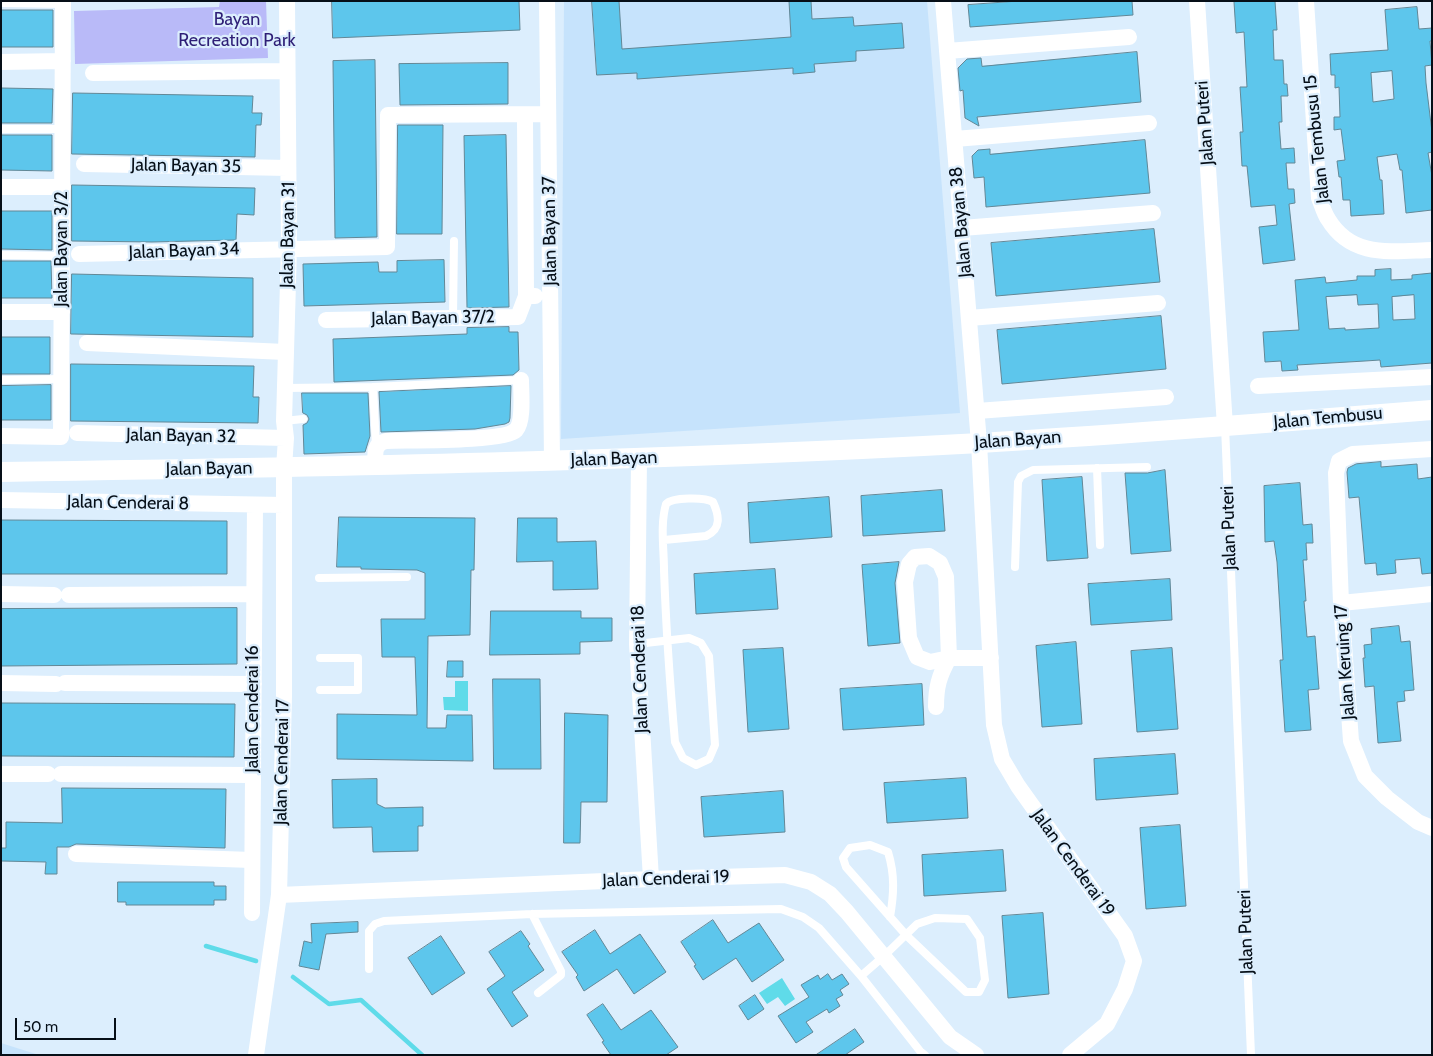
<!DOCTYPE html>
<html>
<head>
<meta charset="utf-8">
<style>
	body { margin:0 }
	#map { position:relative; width:1433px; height:1056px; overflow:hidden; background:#dceefd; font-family:Cabin,sans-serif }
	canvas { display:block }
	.frame { position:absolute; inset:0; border:2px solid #060f18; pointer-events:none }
	.scale { position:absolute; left:15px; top:1018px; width:101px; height:22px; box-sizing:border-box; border:2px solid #060f18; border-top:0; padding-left:6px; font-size:15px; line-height:18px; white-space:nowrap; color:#060f18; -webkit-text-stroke:4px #dceefd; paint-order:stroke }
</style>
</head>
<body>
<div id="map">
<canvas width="1433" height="1056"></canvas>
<div class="frame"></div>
<div class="scale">50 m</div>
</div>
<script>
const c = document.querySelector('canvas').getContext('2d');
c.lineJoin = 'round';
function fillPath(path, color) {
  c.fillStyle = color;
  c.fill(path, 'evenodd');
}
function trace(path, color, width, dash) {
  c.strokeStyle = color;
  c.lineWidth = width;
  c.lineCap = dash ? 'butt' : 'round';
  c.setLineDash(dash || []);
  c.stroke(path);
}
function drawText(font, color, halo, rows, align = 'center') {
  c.font = font + ' Cabin,sans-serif';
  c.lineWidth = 4.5;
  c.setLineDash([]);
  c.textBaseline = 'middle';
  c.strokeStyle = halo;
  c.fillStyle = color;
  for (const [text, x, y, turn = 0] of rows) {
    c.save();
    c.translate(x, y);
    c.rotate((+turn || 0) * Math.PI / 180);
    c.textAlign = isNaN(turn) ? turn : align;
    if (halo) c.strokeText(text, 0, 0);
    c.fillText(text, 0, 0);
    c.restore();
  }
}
fillPath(new Path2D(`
	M564 1H927L960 413 561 439Z
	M1 1043 39 1055H1Z`), '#c6e3fc');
fillPath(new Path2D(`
	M220 1H266L268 58 75 64 74 11 219 7Z`), '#b9baf8');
fillPath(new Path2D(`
	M455 681H468V711L444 710 443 697H455Z
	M782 978 795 999 785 1006 778 997 767 1004 759 993Z`), '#5fdbe9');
trace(new Path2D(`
	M206 946 256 961
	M293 977 329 1004 361 1000 422 1055`), '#5fdbe9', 4.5);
const building = new Path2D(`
	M332 1H519L520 30 333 38Z
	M592 1H619L622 49 791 37 789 1H811L812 19 853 17 854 26 902 23 904 48 856 51V61L814 64 815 72 793 74V68L637 79V73L597 75Z
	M1019 1H1132L1133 15 970 27 968 5Z
	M1275 1 1277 30H1273L1274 60H1283L1284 84H1287L1288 96H1281L1282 122H1279L1281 149 1294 148 1295 163H1286L1288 189H1294L1295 203 1289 204 1295 260 1263 264 1259 227 1277 225 1275 205 1251 207 1247 166H1242L1240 132H1243L1240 87H1247L1244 32 1236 33 1234 2Z
	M1417 7 1419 29 1432 28V41H1430L1432 65 1425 66 1426 83 1432 132V152L1428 153 1432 176V210L1406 213 1402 170H1400L1397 154 1377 157 1380 180H1382L1384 214 1351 216 1350 200H1343L1341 177H1339L1337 161 1345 160 1341 129 1334 130V117H1340L1339 87 1335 88V75H1331L1330 54 1388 50 1385 10ZM1392 71 1394 99 1373 102 1371 73Z
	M1 10H53V47H1Z
	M1137 52 1141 102 977 117 979 126 965 118 963 90 960 91 958 68 967 59 981 58 982 66Z
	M375 60 377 237 335 238 333 61Z
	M508 63V104L400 105 399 64Z
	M1 88 53 89 52 123H1Z
	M73 93 253 96 252 113H262L261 125H256L255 157 72 154Z
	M398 125H443L442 234H397Z
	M1 135H52V171L1 170Z
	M506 135 509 307 467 308 464 136Z
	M1145 140 1150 193 986 207 984 177 974 178 972 156 978 150 990 149V154Z
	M72 185 255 188 254 215 237 214 236 240 152 242 72 241Z
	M1 211H52V250L1 249Z
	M1154 229 1160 282 996 296 991 243Z
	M444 260 445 302 304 306 303 264 378 262 379 272H397V261Z
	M1 261H51L52 298H1Z
	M1391 269V280L1412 279V275L1432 273V363L1381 367 1380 360 1365 361 1297 365 1298 370 1282 371 1281 361 1265 362 1263 332 1299 330 1295 280 1325 277 1326 283 1357 280V276H1375V270ZM1357 295 1358 305 1378 304 1379 328 1345 330V328L1329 329 1326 297ZM1414 295 1415 319 1393 320 1392 297Z
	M72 274 253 278V337L71 334Z
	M1161 316 1166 369 1002 384 997 330Z
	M509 327V332H518L519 370 513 375 334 382 333 339 467 334V328Z
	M1 337H50V374H1Z
	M71 364 254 366 253 397H259L258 423 71 421Z
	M51 385V420H1V386Z
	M511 386 510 418 509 422 505 424 475 429 381 432 379 392Z
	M302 393H368L370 436 365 452 304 454 303 425 307 423 309 419 307 415 303 413Z
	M1381 462V467L1417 464 1418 479 1432 477V573L1422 574 1420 558 1395 560 1396 573 1377 575 1376 563 1365 564 1359 497 1349 498 1347 472 1348 468 1356 464Z
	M1165 470 1171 551 1131 554 1125 473H1147Z
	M1082 477 1088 558 1047 561 1042 480Z
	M1300 483 1303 525 1312 524 1313 543H1306L1307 560H1303L1306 601H1304L1307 637 1315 636 1319 689 1308 690 1311 730 1285 732 1280 660H1283L1277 562 1274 541 1265 542 1264 486Z
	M942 490 945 531 863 536 861 496Z
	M829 497 832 537 750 543 748 503Z
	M339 517 475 518 474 570H471L470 635 428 636 427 728H446L447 715H472L473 761 337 759V714L417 715 415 657H382L381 619H425V573L417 570 361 569V567H337Z
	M518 518H557V542L596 541 598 589 553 590V561L517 562Z
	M1 520 227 521V574H1Z
	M899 562 895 583 900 643 868 646 862 565Z
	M775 569 778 609 696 614 694 574Z
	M1170 579 1172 620 1091 625 1088 584Z
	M237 608V664L1 666V609Z
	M491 611H581V618H612V641L580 642V654L490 655Z
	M1399 626 1401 642 1410 641 1414 690 1404 691 1405 701 1397 702 1401 741 1378 743 1374 686 1365 687 1363 658H1365L1364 645 1372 644 1371 629Z
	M1076 642 1082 724 1042 727 1036 646Z
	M783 648 789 729 748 732 743 650Z
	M1172 648 1178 729 1137 732 1131 651Z
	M448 661H463V677H447Z
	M493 679H540L541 769H494Z
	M922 684 924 725 843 730 840 689Z
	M1 703 235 704 234 757 1 756Z
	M565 713 608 715 607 802H581L580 843H564Z
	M1175 754 1178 794 1096 800 1094 759Z
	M966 778 968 818 887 823 884 783Z
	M377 779V804L385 808 423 807V826H418V851L373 852 372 827 333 828 332 780Z
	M62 788 226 789 225 848 76 844 69 847H57V874H45L46 862 1 861V848H6V822L62 823Z
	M783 791 785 832 704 837 701 797Z
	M1180 825 1186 906 1146 909 1140 828Z
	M1003 850 1006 891 924 896 922 855Z
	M118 882H214V886H226V900H214V905H126V902H118Z
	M1043 913 1049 994 1008 998 1002 916Z
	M713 920 728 943 759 923 784 960 752 982 736 958 703 980 694 966 696 965 681 942Z
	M358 922V932L326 934 319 970 299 966 304 941 312 943 311 924Z
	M595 930 610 954 640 934 666 972 634 994 617 969 584 991 576 977 578 975 562 952Z
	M521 931 530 944 528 946 544 970 512 992 528 1016 512 1027 487 989 505 976 489 952Z
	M441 936 465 973 432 995 408 958Z
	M828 974 832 980 842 974 849 984 840 990 843 995 836 999 840 1006 829 1013 827 1009 806 1022 813 1032 796 1043 778 1016 809 997 801 985 818 975 820 979Z
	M755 995 764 1009 748 1020 739 1006Z
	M603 1004 621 1030 651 1010 678 1047 666 1055H611L602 1042 604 1041 587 1015Z
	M855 1029 864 1042 845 1055H816Z`);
fillPath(building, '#5dc6ec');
trace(building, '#628796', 1);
trace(new Path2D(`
	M1 3 63 4
	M1 129H63
	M1 255 62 256
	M453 317 454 241
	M1 380 62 379
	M373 387 376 447
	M285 388 373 387 521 380
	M284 421 303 419
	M1225 426 1251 1055
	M1097 468 1100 545
	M1015 567 1018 482 1021 476 1033 470 1147 467
	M319 578 407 577
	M637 644 689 638 701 643 709 656 715 745 709 759 696 765 683 758 675 742C670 685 666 628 664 570 664 549 660 525 666 504 672 497 705 497 713 502 719 515 722 529 706 536L664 540
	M320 690H358V658H320
	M532 914 561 971V975L538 993
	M369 969V931L375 924 384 921 532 914 781 909 803 917 819 928 861 976 920 1051 925 1055
	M861 976 884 956 917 924 935 918 967 919 980 938 985 980 979 992H966L906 935 846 867 843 858 850 848 870 845 888 852C895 875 894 894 890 917`), '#fff', 8);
trace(new Path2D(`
	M547 1 552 461
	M943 1 979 443 994 725 1002 759 1018 786 1125 936 1134 961 1125 989 1107 1024 1070 1055
	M1197 1 1225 426
	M1306 1 1319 198C1322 205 1324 213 1328 219 1352 259 1392 251 1432 250
	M947 51 1129 37
	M1 62 63 61
	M93 73 287 71
	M525 118 526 296H535
	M955 139 1149 123
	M84 164 288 168
	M1 187H63
	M962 228 1153 213
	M79 254 387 247 388 115 548 114
	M1 312H62
	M969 318 1158 303
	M326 320 518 317 526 296
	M87 343 285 352
	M1258 386 1432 377
	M977 411 1166 397
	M77 433 286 438
	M1 436 61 437 63 1
	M1432 449 1353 454 1339 461 1336 473 1341 603 1351 741 1365 776 1387 798 1418 822 1432 828
	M639 458 637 644 651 879
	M376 466C375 454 373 444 386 441 407 440 505 442 516 430 524 421 521 392 521 380
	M1 500 284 505
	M929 556 940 563 946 577 949 658 930 662 917 657 909 638 905 582 909 564 915 557Z
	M1 594 54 595
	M69 595 254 594
	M1341 603 1432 594
	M1 683 56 684
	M65 683 254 684
	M936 707C936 687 939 676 949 658H991
	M1 774H48
	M61 774 253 775
	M76 854 252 860
	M279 895 651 879 785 875 811 882 830 894 847 912 950 1037 976 1055
	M252 913 255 505
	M256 1055 279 895 284 696V468L286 438 284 421 289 248 287 1`), '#fff', 16);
trace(new Path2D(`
	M1 472C327 467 654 461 980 443 1130 434 1281 422 1432 410`), '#fff', 20);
drawText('18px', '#2e1f76', '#dceefd', [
	["Bayan",237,20],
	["Recreation Park",237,41]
]);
drawText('18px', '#060f18', '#dceefd', [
	["Jalan Puteri",1205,123,-94],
	["Jalan Tembusu 15",1317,139,-96],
	["Jalan Bayan 35",186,166,1],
	["Jalan Bayan 38",961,222,-95],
	["Jalan Bayan 37",550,231,-91],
	["Jalan Bayan 31",288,235,-89],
	["Jalan Bayan 3/2",62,249,-90],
	["Jalan Bayan 34",184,251,-2],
	["Jalan Bayan 37/2",433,318,-1],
	["Jalan Tembusu",1328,418,-5],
	["Jalan Bayan 32",181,436,1],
	["Jalan Bayan",1018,440,-4],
	["Jalan Bayan",614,459,-2],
	["Jalan Bayan",209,469,-1],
	["Jalan Cenderai 8",128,503,1],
	["Jalan Puteri",1229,528,-92],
	["Jalan Keruing 17",1345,662,-94],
	["Jalan Cenderai 18",640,669,-92],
	["Jalan Cenderai 16",253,709,-90],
	["Jalan Cenderai 17",282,762,-89],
	["Jalan Cenderai 19",1073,863,54],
	["Jalan Cenderai 19",666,879,-2],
	["Jalan Puteri",1246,932,-92]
]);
</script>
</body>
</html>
